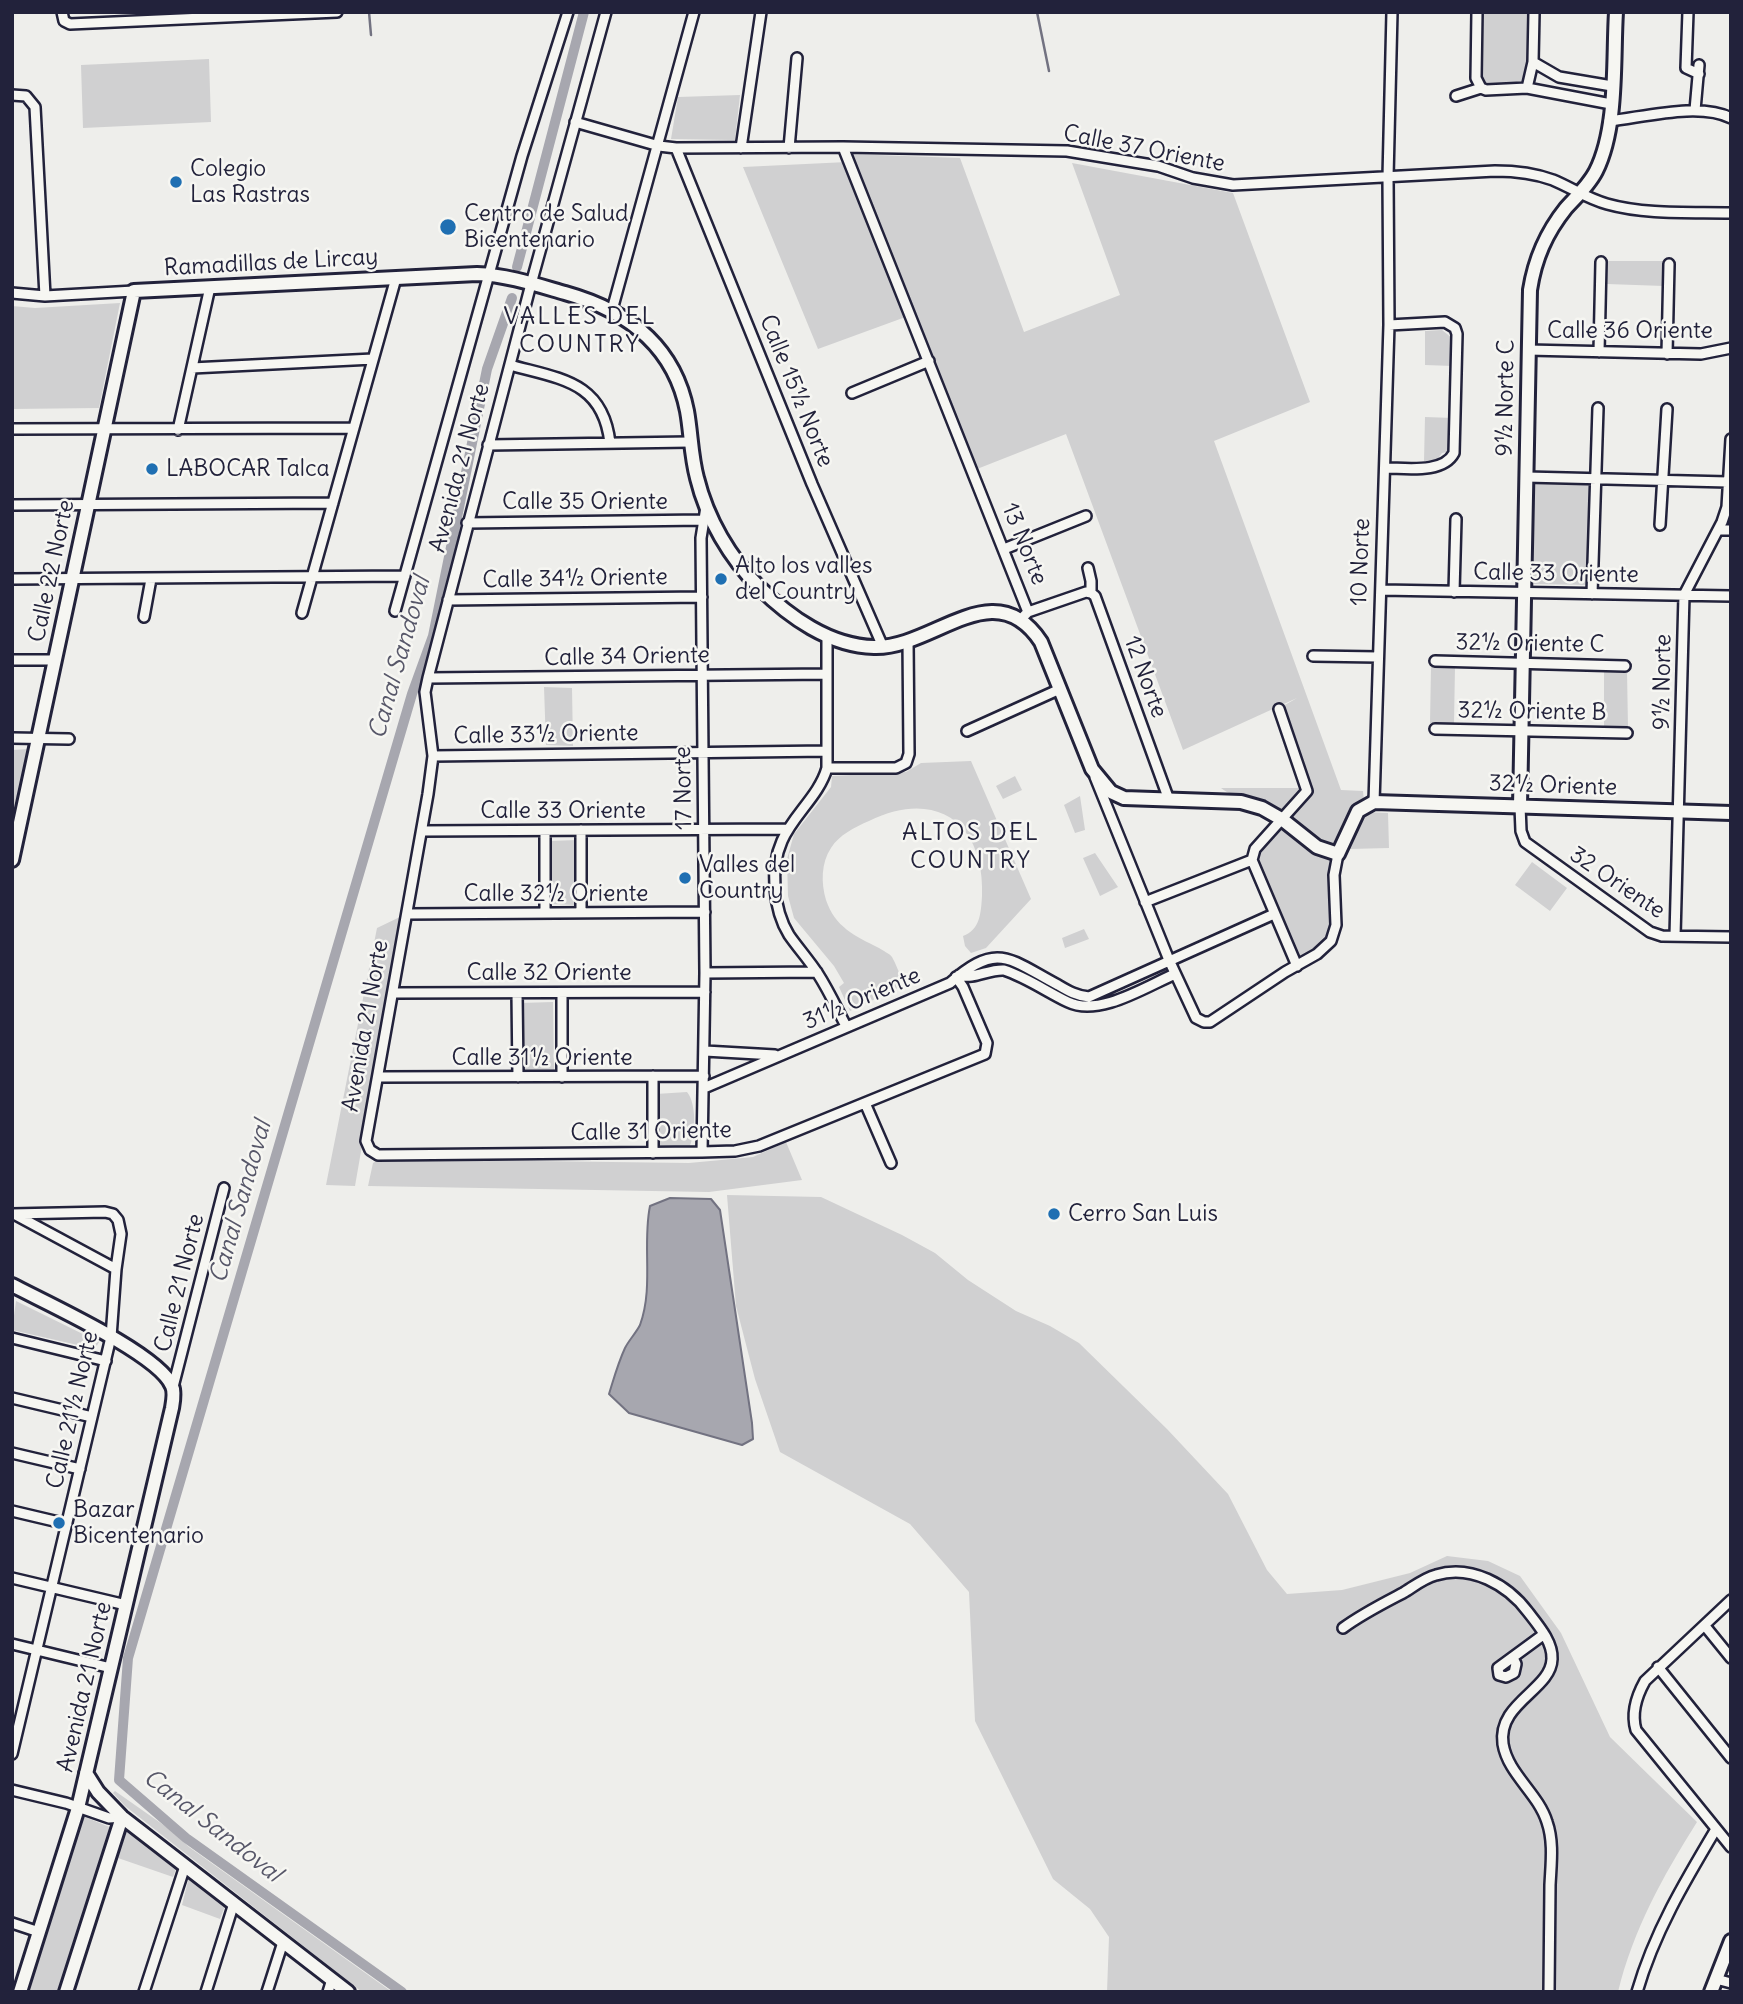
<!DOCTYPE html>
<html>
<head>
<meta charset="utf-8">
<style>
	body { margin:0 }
	#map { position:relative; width:1743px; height:2004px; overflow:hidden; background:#eeeeeb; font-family:Delius,sans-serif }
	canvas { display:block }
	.frame { position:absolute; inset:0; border:14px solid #22223b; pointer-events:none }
</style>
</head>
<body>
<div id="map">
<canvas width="1743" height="2004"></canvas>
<div class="frame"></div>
</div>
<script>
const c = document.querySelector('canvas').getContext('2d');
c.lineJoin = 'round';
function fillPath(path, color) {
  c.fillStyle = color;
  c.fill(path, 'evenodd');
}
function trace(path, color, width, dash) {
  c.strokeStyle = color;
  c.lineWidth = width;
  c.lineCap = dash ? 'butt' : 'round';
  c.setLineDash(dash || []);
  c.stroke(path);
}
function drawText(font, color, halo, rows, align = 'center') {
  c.font = font + ' Delius,sans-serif';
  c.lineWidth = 5;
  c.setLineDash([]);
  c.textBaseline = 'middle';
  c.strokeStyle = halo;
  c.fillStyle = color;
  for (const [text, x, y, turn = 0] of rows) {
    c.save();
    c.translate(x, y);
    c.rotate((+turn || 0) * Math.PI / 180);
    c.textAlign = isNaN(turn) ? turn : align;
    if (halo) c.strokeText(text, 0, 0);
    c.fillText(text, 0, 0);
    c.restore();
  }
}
fillPath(new Path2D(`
	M1477 12H1534L1527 88H1481Z
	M209 59 211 122 83 128 81 65Z
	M740 95 735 140 671 139 678 97Z
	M849 154 960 158 1024 332 1120 295 1072 163 1233 193 1310 402 1214 441 1341 790 1363 791 1365 812 1388 813 1389 848 1349 849 1347 855C1317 847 1299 820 1273 806 1256 797 1235 800 1221 788H1310L1283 706 1297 698 1183 750 1066 434 977 469Z
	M847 162 911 315 818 349 743 167Z
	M1606 261H1663L1664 286 1607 284Z
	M120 303 99 408 12 409V306L35 308Z
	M1442 330 1452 338 1453 366 1425 365V331Z
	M1425 417 1453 418 1451 451 1442 453 1436 461H1424Z
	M1534 483H1590L1587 585 1534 584Z
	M1431 667H1455L1454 723H1430Z
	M1604 670 1627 671 1628 728H1604Z
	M544 687 572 688 573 746 546 745Z
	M28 749 12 818V750Z
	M971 761 1031 899 986 948 971 953 965 946 963 936C980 930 981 913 982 896 985 823 936 788 869 821 855 827 839 835 831 848 821 863 821 883 826 900 835 927 855 936 879 948 883 951 889 953 892 957 896 964 899 973 903 981L896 989 850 1011 839 987 844 983 834 966 794 918 788 896 787 859 794 834 831 787 832 776 906 772 921 763Z
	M1015 776 1022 790 1003 799 996 786Z
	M1080 796 1085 830 1075 833 1064 805Z
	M1283 826 1335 856C1330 864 1330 874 1330 883 1333 930 1340 935 1298 962L1256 859 1258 850Z
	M577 840 576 905 550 904V841Z
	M1095 853 1118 887 1100 896 1083 858Z
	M1532 862 1567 888 1550 911 1515 885Z
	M402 916 355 1186 326 1185 377 928Z
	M1084 929 1089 939 1065 948 1062 938Z
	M553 1002 554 1070H521L520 1003Z
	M687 1092C697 1104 696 1136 688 1150L657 1147 656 1094Z
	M786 1142 802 1180 709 1192 368 1186 373 1163 379 1159 689 1163 753 1157Z
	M727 1195 821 1197 902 1235 935 1253 968 1280 1016 1311 1050 1326 1079 1343 1167 1429 1228 1494 1267 1570 1287 1594 1342 1590 1410 1573 1447 1556 1488 1561 1520 1576 1561 1633 1610 1737 1697 1822C1663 1876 1633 1930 1618 1992H1107L1109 1937 1090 1909 1053 1879 975 1721 969 1592 910 1524 780 1452 755 1379 736 1306Z
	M16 1301 99 1342 95 1349 12 1330Z
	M115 1791 172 1831 189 1847 392 1992H362L125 1806 113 1793Z
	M80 1815 112 1828 59 1992H26Z
	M126 1830 176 1869 173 1877 118 1858Z
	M189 1877 225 1906 220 1919 182 1905Z`), '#d0d0d1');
const water = new Path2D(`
	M670 1198 711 1199 720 1210 752 1423 753 1439 742 1445 629 1413 609 1394C614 1378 618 1363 625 1348 629 1340 636 1333 640 1325 654 1287 642 1244 650 1206Z`);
fillPath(water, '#a7a7af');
trace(water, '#727281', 2);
trace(new Path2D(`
	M369 12 371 35
	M1037 12 1049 71`), '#727281', 2.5);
trace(new Path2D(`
	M517 267 584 12
	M402 1992 186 1838 119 1780 128 1658 412 694 433 636 487 369 512 298`), '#a7a7af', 10);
const street = new Path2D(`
	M62 12 64 21 70 24 337 12
	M606 12 531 284 428 678 425 692 433 756 428 794 366 1141 370 1150 378 1155 702 1152 735 1151 759 1146 985 1054 987 1043 963 987 956 977
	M1477 12 1476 78 1481 88
	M1688 12 1686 68 1699 74
	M1533 62 1559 77 1612 86
	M1481 88 1486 90 1527 88 1611 104
	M1527 88 1533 62 1534 12
	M12 95 26 96 35 107 45 296
	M1456 96 1481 88
	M1695 110 1699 65
	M1609 121C1645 117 1699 102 1731 118
	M575 122 659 146 676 148 843 147 1067 151 1158 166 1193 178 1233 185 1495 171C1515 171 1534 173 1553 180 1572 188 1588 199 1607 204 1646 215 1691 212 1731 213
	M843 147 1028 612
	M676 148 812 484 883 647
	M741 148 761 12
	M789 148 797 58
	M12 293 45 296 134 291
	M612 310 694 12
	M1528 350 1701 354 1731 348
	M1599 352 1601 262
	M1667 354 1669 264
	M510 365C560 379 603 381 610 443
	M192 368 373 359
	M852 393 929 361
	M12 429 354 428
	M178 430 210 287
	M488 445 690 442
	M1385 468C1406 468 1443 474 1454 453L1457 334 1455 328 1445 322 1389 325
	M1526 477 1728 482
	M12 505 333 503
	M467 523 703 520
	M1660 525 1667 409
	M1718 530H1731
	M1004 549 1086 516
	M1088 568 1091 581V593L1095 596 1169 800
	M12 579 405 576
	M1381 590 1731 596
	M1454 592 1456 519
	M1592 594 1598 408
	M448 600 702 597
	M395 611 522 156 568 12
	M302 613 396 278
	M1024 616 1028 612 1086 592 1091 593
	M144 617 151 579
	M827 635V768C819 796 793 815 782 841 770 868 773 909 789 935 798 948 809 960 818 974 829 991 837 1009 846 1026
	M1313 656 1378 657
	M12 660H55
	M1435 661 1625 666
	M428 678 827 674
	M1279 709 1307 791 1255 849 1252 860 1297 966
	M1435 729 1627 733
	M967 731 1060 689
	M12 738 69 739
	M433 756 827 751
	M827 768H896L906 763 909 754 908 640
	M1095 777 1169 960 1196 1018 1204 1022H1210L1285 972 1317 954 1331 941 1336 925 1334 875 1338 854
	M1374 802 1389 325 1388 177 1392 12
	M1520 806 1521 831 1525 842 1650 932 1662 936 1731 937
	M422 831 787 829
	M545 831V913
	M1145 902 1252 860
	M581 913V830
	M407 914 705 912
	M1675 936 1684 595 1722 522 1727 507 1731 439
	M705 973 817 972
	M959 975C974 980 988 969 1004 970 1026 977 1047 992 1068 1002 1099 1017 1145 987 1175 974
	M394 993 705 992
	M517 993 518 1077
	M562 993V1077
	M705 1051 775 1055
	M379 1077 704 1076
	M704 1088 950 983C998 941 1009 959 1058 985 1068 991 1077 996 1089 997L1274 914
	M865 1103 891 1163
	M702 1152 705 973 701 538 706 507
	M653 1153V1076
	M12 1214 105 1212 113 1214 118 1220 121 1234 116 1269 111 1337 12 1754
	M14 1214 116 1269
	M12 1338 106 1361
	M173 1387 224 1188
	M12 1398 92 1417
	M12 1453 80 1469
	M12 1511 67 1524
	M12 1578 126 1605
	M1731 1600 1645 1681C1636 1697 1631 1713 1636 1730L1731 1847
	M1705 1626 1731 1658
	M1343 1628C1362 1614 1382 1604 1403 1593 1413 1587 1424 1578 1436 1575 1471 1564 1508 1585 1528 1612 1538 1625 1553 1642 1552 1659 1551 1690 1497 1703 1503 1744 1508 1774 1538 1793 1547 1822 1554 1842 1551 1864 1550 1885 1550 1921 1549 1956 1549 1992
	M12 1644 111 1668
	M1513 1658 1516 1664 1514 1673 1506 1677 1499 1675 1498 1668 1543 1635
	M1658 1667 1731 1758
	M12 1790 66 1803 109 1818 122 1817
	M12 1923 39 1932
	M1716 1979 1731 1983
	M144 1992 185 1866
	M206 1992 234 1903
	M267 1992 283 1942
	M328 1992 332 1979
	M1637 1992C1654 1933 1685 1881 1716 1829`);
const secondary = new Path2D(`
	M1520 806 1530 290C1535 258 1546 233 1566 208 1577 196 1589 185 1596 171 1618 127 1613 60 1616 12
	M12 860 134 291 477 274C507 275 537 285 565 293 626 310 674 345 687 411 691 433 691 456 697 478 707 519 730 558 759 587 789 617 830 646 874 647 933 649 994 571 1041 642L1092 769 1111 792 1124 798 1241 802 1262 808 1283 820 1317 847 1338 854 1358 811 1374 802 1731 813
	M12 1285C46 1303 159 1354 172 1386 175 1392 173 1402 172 1408L78 1808 20 1992
	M86 1773 98 1792 122 1817 348 1992
	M66 1992 122 1817
	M1711 1992 1731 1941`);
trace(street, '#22223b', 14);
trace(secondary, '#22223b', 18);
trace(street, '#f6f6f2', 9);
trace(secondary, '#f6f6f2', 12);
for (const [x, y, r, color] of [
	[176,182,7,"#1f6fb2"],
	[448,227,9,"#1f6fb2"],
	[152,469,7,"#1f6fb2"],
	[721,579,7,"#1f6fb2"],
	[685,878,7,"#1f6fb2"],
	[1054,1214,7,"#1f6fb2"],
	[59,1523,7,"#1f6fb2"]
]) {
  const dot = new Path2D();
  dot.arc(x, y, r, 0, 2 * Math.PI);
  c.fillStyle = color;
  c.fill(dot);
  trace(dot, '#f6f6f2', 2.5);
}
drawText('23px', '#22223b', '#f6f6f2', [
	["Calle 37 Oriente",1144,149,11],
	["Ramadillas de Lircay",271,263,-3],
	["Calle 36 Oriente",1630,331],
	["Calle 15½ Norte",796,391,68],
	["9½ Norte C",1506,398,-89],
	["Avenida 21 Norte",460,468,-75],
	["Calle 35 Oriente",585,502],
	["13 Norte",1024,544,68],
	["10 Norte",1361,562,-88],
	["Calle 22 Norte",52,571,-78],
	["Calle 33 Oriente",1556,574,1],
	["Calle 34½ Oriente",575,579,-1],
	["32½ Oriente C",1530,644,1],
	["Calle 34 Oriente",627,657,-1],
	["12 Norte",1145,677,70],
	["9½ Norte",1663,682,-89],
	["32½ Oriente B",1532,712,1],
	["Calle 33½ Oriente",546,735,-1],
	["32½ Oriente",1553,786,2],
	["17 Norte",684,788,-91],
	["Calle 33 Oriente",563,811],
	["32 Oriente",1617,883,34],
	["Calle 32½ Oriente",556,894],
	["Calle 32 Oriente",549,973],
	["31½ Oriente",862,999,-23],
	["Avenida 21 Norte",366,1026,-80],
	["Calle 31½ Oriente",542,1058],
	["Calle 31 Oriente",651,1132,-1],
	["Calle 21 Norte",180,1283,-76],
	["Calle 21½ Norte",73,1410,-77],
	["Avenida 21 Norte",85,1687,-77]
]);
drawText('23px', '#22223b', '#f6f6f2', [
	["Colegio",190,169],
	["Las Rastras",190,195],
	["Centro de Salud",464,214],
	["Bicentenario",464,240],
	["LABOCAR Talca",166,469],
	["Alto los valles",735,566],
	["del Country",735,592],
	["Valles del",699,865],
	["Country",699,891],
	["Cerro San Luis",1068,1214],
	["Bazar",73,1510],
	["Bicentenario",73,1536]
], 'left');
c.letterSpacing = '2px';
drawText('24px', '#22223b', '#f6f6f2', [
	["VALLES DEL",580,317],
	["COUNTRY",580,345],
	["ALTOS DEL",971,833],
	["COUNTRY",971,861]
]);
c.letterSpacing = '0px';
drawText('italic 24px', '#575769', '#f6f6f2', [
	["Canal Sandoval",400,658,-74],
	["Canal Sandoval",241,1202,-74],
	["Canal Sandoval",212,1826,38]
]);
</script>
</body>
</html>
